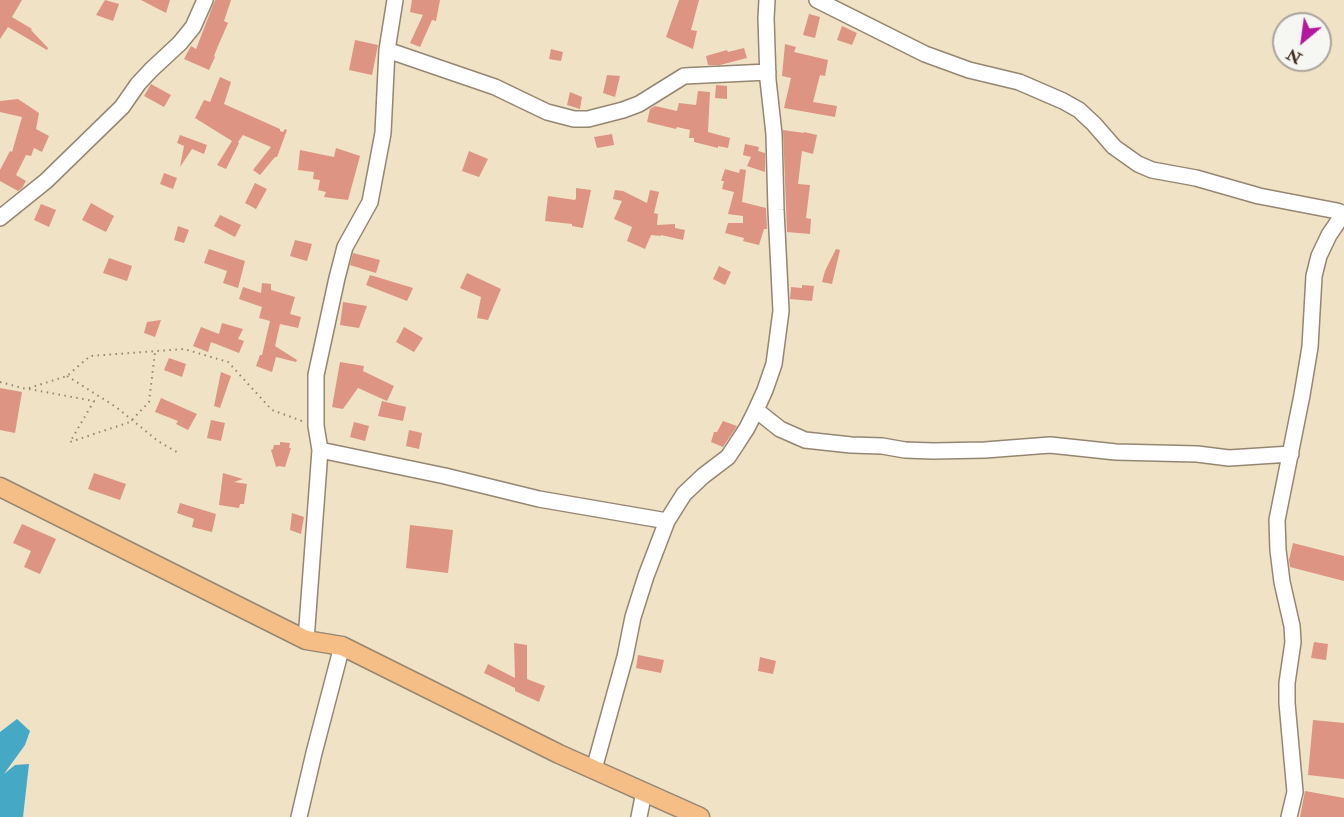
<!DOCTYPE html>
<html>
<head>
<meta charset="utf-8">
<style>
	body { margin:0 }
	#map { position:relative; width:1344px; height:817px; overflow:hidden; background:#efe2c5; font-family:"IM FELL Double Pica",serif }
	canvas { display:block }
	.north { position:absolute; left:1272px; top:12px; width:60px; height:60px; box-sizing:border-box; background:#f6f6f2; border:2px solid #aba49d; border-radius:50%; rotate:209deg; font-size:16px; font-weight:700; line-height:24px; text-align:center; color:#3b2a1e }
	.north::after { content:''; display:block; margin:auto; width:21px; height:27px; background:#b5179e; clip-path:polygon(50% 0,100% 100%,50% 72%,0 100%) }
</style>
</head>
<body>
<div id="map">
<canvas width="1344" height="817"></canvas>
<div class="north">N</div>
</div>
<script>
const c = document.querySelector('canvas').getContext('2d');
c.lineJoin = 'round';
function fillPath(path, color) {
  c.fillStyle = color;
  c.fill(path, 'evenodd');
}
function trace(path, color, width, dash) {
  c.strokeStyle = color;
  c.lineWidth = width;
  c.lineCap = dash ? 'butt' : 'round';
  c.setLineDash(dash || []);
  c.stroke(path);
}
fillPath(new Path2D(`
	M17 719 30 731 25 745 4 774 15 765 29 764 23 817H0V732Z`), '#45a9c5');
fillPath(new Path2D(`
	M0 0H22L12 17 32 29 31 30 48 48 47 50 8 27 0 39Z
	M105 0 119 4 113 21 96 15Z
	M141 0H170L166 13Z
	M215 0H231L224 21 228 23 218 46 214 56 215 57 209 70 184 59 191 46 196 49Z
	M412 0H440L436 21 432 20 420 47 410 43 423 15 410 12Z
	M679 0H699L691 30 697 31 693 49 666 37Z
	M809 14 820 17 815 38 803 35Z
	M842 26 857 33 852 45 837 40Z
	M355 40 378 45 372 75 349 70Z
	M785 44 796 47 794 52 828 60 825 76 820 75 813 102 837 106 835 117 784 108 791 78 782 76Z
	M744 48 747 58 720 65H708L706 56 727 50 728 52Z
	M551 49 563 52 561 61 549 59Z
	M607 75 620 76 615 97 603 93Z
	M220 77 231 82 224 104 280 129V131L283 132 285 129 287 130 277 157H275L260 175 253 170 271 147 243 135 238 142 239 143 226 169 217 165 232 141 195 118 204 100 210 102Z
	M151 84 171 95 164 107 144 96Z
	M716 85 727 86V99L715 98Z
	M698 91 710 92 708 132 730 138 728 148 718 146V148L694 142V138H689L690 130 677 127 676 129 647 122 650 109 655 106 677 111 679 103 696 105Z
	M570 92 582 97 580 109 567 105Z
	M18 99 39 113 36 129 49 136 42 152 34 148 31 156 26 155 16 175 26 181 22 188 18 191 0 181V170L10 151 12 152 22 117 0 112V101Z
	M783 130 804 133V132L817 135 813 154 802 151 798 184 810 185 806 218 811 219 810 234 787 232Z
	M612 134 614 145 597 148 594 137Z
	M180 135 207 145 204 154 192 149 180 167 184 146 177 143Z
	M745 144 759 147 758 151 765 153V172L747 166 751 157 743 155Z
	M336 148 360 156 348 200 324 197 326 192 318 190 320 180 313 179 314 172 298 170 300 150 334 157Z
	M469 151 488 159 479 177 462 171Z
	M725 169 739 173 740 169 746 170 742 202 766 208 767 229H764L759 245 743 241 744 238 725 233 728 223H743V216L728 214 734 192 722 189 724 181H721Z
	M164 173 177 178 173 189 160 184Z
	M255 183 267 189 256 209 245 203Z
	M576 188 591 190 583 228 572 226V224L545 221 548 196 575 200 576 198Z
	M615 190 623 191 647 203 650 190 659 192 654 213 658 214 657 225 675 224V228L685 230 683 240 661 235V236L651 235 645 249 627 241 632 227 614 219 622 201 613 199Z
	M91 203 114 216 106 232 82 220Z
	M41 204 56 210 49 227 34 220Z
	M220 215 241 225 235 237 214 226Z
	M178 226 189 230 184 243 174 240Z
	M295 240 312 244 307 261 290 256Z
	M209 249 245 261 238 288 223 283 227 271 204 263Z
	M836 249 840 250 832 284 822 282 825 271Z
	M353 253 380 260 376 273 350 265Z
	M109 258 132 266 127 281 103 273Z
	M719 266 731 272 725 285 713 279Z
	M467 273 501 289 488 320 477 318 481 297 460 288Z
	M370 275 413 288 407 301 366 285Z
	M262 283 271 284V290L295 297 290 314 301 317 298 328 280 324 275 346 297 360 296 362 276 357 272 372 256 366 260 355H262L270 321 259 318 262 307 239 299 243 287 261 293Z
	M802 285 814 286 812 301 790 299 791 287 802 288Z
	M343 302 367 306 359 328 340 325Z
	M161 320 155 337 144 333 147 322Z
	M222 323 243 329 238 339 244 341 239 353 211 342 208 352 193 346 201 327 219 334Z
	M404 327 423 338 414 352 396 342Z
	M169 358 186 364 182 377 164 370Z
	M340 362 364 366 363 371 394 386 387 401 358 388 343 409 332 407Z
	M221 372 231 376 220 408 214 406Z
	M0 388 22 392 15 433 0 430Z
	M161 398 197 414 188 430 176 424 178 421 155 412Z
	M382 401 406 407 403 421 378 416Z
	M211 420 225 423 221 441 207 438Z
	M723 421 737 426 723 447 711 442 714 432H717Z
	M354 422 369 426 365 441 350 437Z
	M409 430 422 433 419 449 406 446Z
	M280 442 290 443 289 448H291L285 467 279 466 276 467 271 450 273 449 274 445H280Z
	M94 473 126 484 120 500 88 489Z
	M223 473 243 479 234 482 247 484 244 504H240L239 508 219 505Z
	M180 503 216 514 212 532 192 527 194 519 177 513Z
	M292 513 304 517 301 534 290 530Z
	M22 524 56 539 40 574 24 567 31 551 13 543Z
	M410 525 453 530 448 573 406 568Z
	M1293 543 1344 556V581L1290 567 1289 560Z
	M1314 642 1328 644 1326 660 1311 658Z
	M514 643 527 645V679L545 686 539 702 515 691V688L484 673 488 664 515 678Z
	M638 655 664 660 661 673 636 668Z
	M760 657 776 661 773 674 758 671Z
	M1313 720 1344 723V779L1308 775Z
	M1305 791 1344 798V817H1300Z`), '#de9482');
const minor = new Path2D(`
	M817 0 925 54 969 70 1019 82 1063 101 1079 110 1094 124 1114 147 1138 164 1152 170 1196 178 1259 196 1337 211 1344 214
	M387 50 495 87 547 112 574 119H588L623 110 639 104 684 76 768 72
	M0 218 46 181 122 107 138 84 151 70 180 43 193 27 205 0
	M756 410 780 429 805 440 851 445 882 446 905 450 933 451 985 450 1050 445 1116 452 1197 454 1229 458 1291 454
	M320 450 445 476 539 499 667 521
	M306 640 320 450 316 426V375L337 278 345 247 370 202 383 133 387 50 395 0
	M594 769 625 657 633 617 646 576 667 521 684 494 703 476 728 457 734 448 747 428 756 410 765 390 774 364 781 311 776 210 774 134 768 80 766 18 767 0
	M299 817 314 753 342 646
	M639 817 644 792
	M1289 817 1295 792 1287 703V683L1293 642 1292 626 1282 582 1278 550 1277 520 1302 395 1310 347 1314 276 1319 256 1329 235 1344 213`);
const major = new Path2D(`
	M0 487 306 640 342 646 559 754 700 817`);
trace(minor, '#958672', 18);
trace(major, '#958672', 21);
trace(new Path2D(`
	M67 376 116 407 158 441 180 454
	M0 382 26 389 67 376 90 356 184 349 228 362 272 410 302 421
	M29 389 94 401 70 442 130 422 149 402 155 352`), '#958672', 2, [1.5, 4.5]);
trace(minor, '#fff', 15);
trace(major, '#f6be87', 18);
</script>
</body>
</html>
